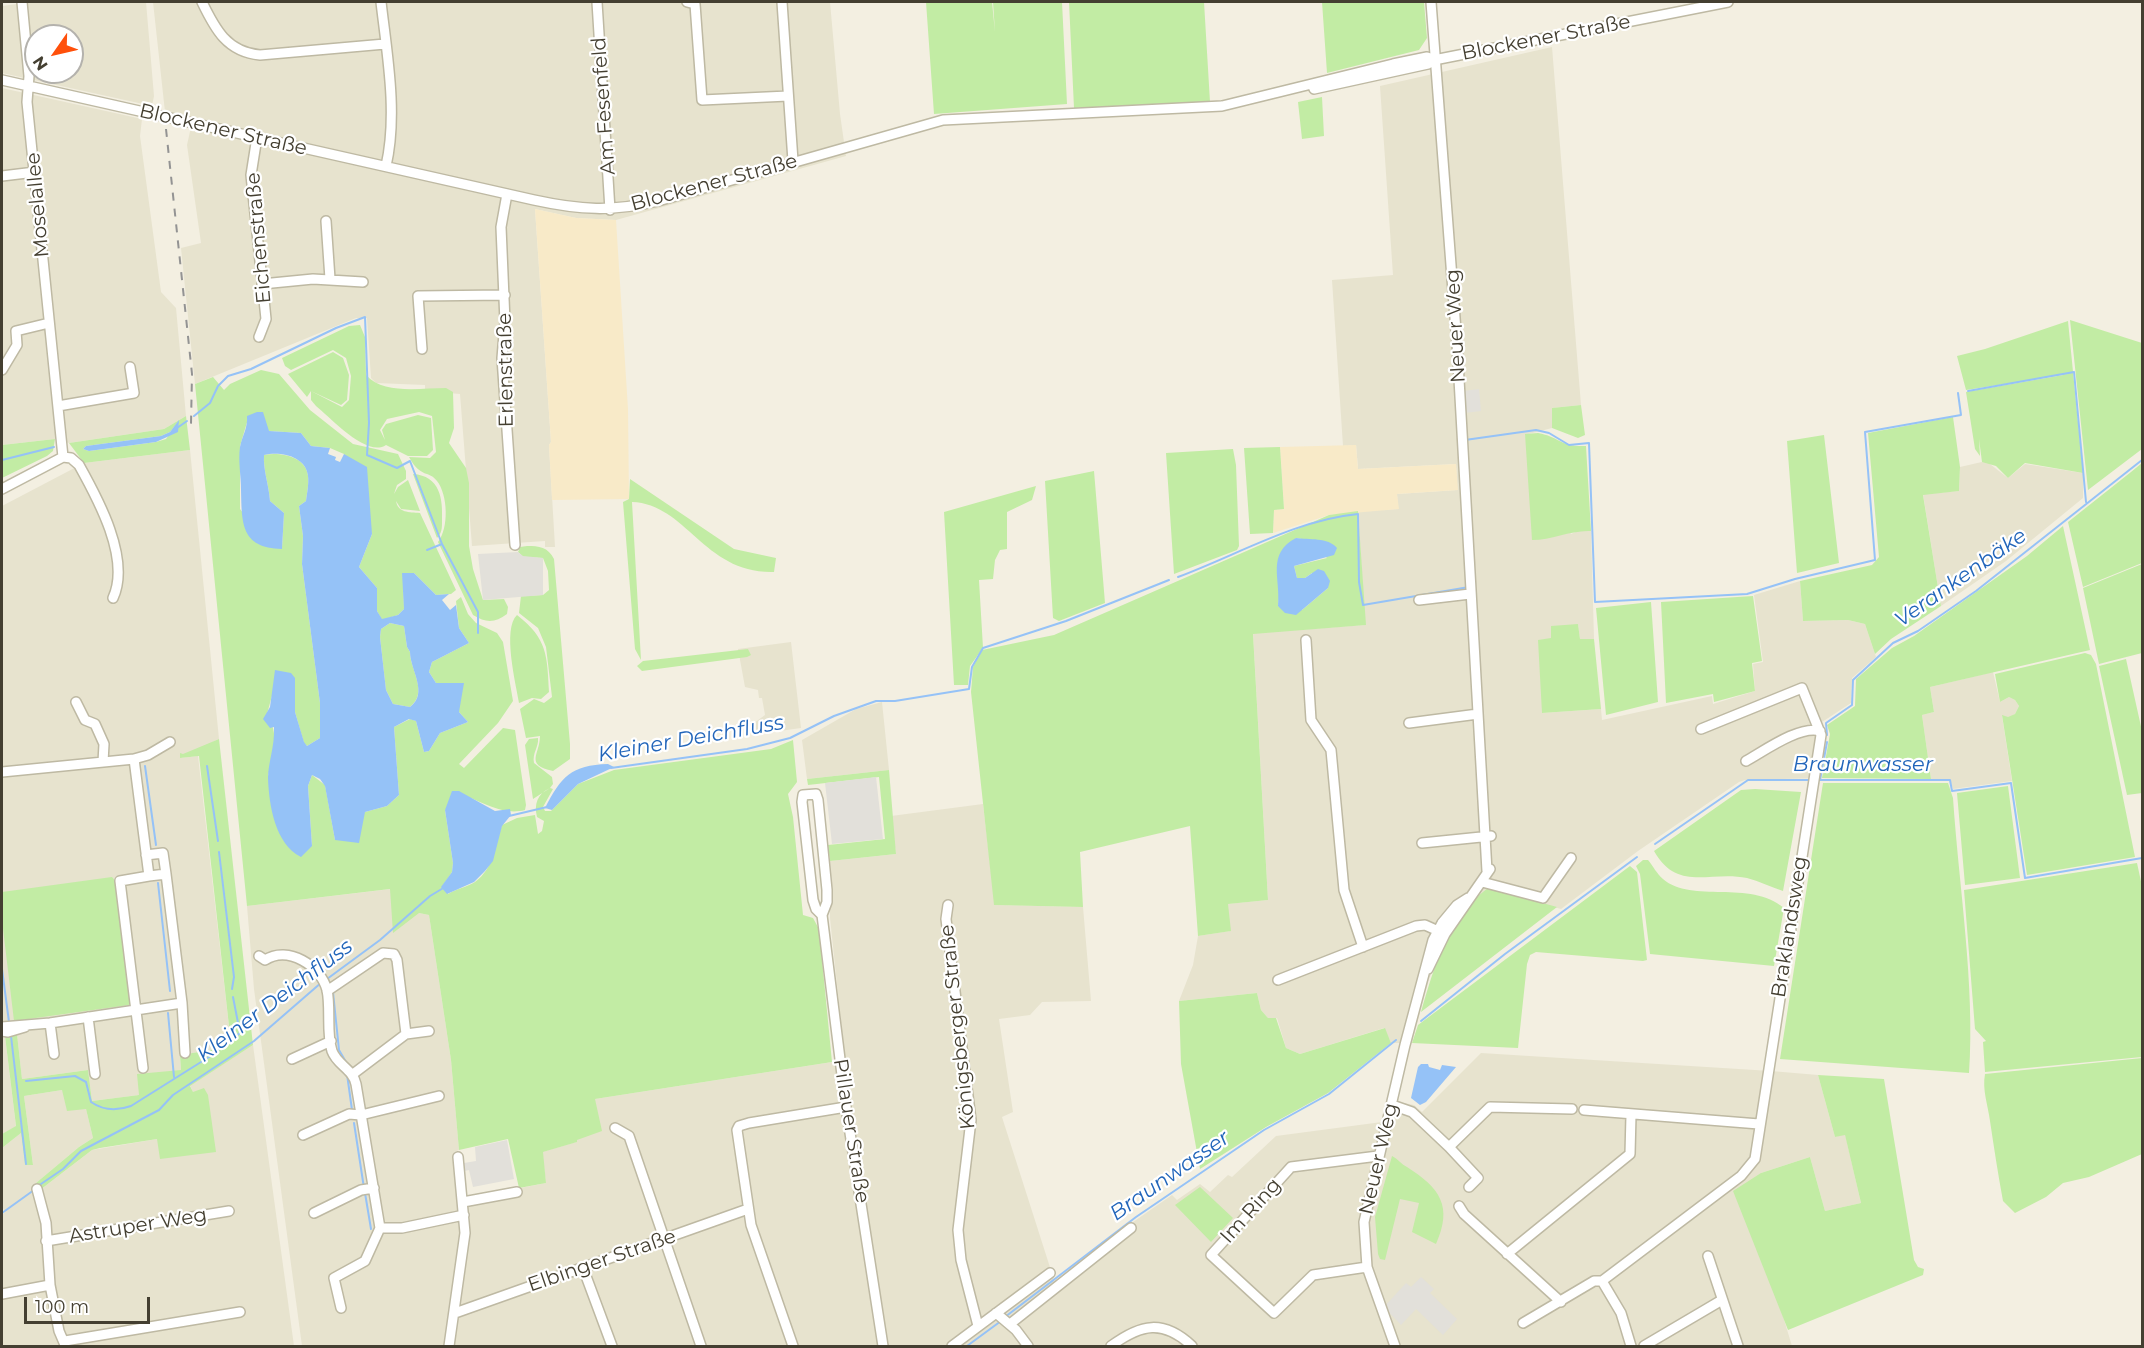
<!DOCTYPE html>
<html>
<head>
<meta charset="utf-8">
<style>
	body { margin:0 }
	#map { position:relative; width:2144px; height:1348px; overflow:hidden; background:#f3efe1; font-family:Montserrat,sans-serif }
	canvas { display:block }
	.frame { position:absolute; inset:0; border:3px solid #443f31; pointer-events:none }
	.north { position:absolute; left:24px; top:24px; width:60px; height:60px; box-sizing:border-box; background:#fff; border:2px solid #b4b2ad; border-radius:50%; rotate:236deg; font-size:16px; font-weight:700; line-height:24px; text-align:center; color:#443f31 }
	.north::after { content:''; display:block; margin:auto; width:21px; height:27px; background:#ff500b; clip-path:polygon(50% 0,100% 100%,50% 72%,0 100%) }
	.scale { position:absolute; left:24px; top:1297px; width:126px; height:27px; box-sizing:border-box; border:3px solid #443f31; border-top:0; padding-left:8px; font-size:18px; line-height:21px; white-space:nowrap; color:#443f31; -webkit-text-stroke:4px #fff; paint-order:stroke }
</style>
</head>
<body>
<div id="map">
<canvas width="2144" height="1348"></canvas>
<div class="frame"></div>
<div class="north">N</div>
<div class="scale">100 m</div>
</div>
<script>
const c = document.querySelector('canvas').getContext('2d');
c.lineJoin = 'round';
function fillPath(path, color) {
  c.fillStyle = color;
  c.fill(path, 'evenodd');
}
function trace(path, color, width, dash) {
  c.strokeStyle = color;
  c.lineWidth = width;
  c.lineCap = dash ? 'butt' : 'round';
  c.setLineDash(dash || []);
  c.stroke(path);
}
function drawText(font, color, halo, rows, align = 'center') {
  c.font = font + ' Montserrat,sans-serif';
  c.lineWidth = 4.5;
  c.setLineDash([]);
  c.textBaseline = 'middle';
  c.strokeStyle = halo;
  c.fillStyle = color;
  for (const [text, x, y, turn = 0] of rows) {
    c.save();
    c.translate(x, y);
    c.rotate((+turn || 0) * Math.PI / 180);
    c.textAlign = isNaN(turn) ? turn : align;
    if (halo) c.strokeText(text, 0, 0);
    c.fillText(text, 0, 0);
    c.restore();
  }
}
fillPath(new Path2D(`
	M17 2H146L154 96 152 106 2 73V6L17 4ZM36 36H72V72H36Z
	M153 2H830L840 114 846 156 616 220 576 218 535 209 551 442 549 445 555 547H545V541L472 546 460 394 425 391V385L376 383 371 378 367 318H356L195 384 181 248 201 243 187 145 191 127 166 121Z
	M1552 47 1581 405 1552 408V428L1525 435 1571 534 1580 530 1591 531 1594 639H1580L1578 624 1551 638 1542 713 1601 709 1602 720 1712 696 1713 704 1755 691 1753 664 1763 662 1754 595 1800 581 1803 621 1848 620 1865 624 1876 657 1852 678 1851 703 1822 722 1826 740 1819 778 1745 780 1739 782 1638 851 1561 909 1488 888 1452 928 1429 979 1412 1043H1391L1384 1028 1300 1054 1286 1048 1277 1018H1268L1261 1010 1257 993 1179 1001 1193 965 1198 936 1230 931 1227 904 1268 900 1253 633 1365 625 1358 511 1398 509 1397 494 1457 490 1456 464 1358 469 1356 445 1343 446 1332 280 1393 275 1380 86Z
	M2 88 142 119 140 136 161 292 176 308 186 416 164 429 69 443 55 439 2 445Z
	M190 450 219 739 180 758 198 756 230 1035 211 1050 180 1055 181 1070 139 1095 92 1101 88 1070 22 1079 17 1034 5 1036 16 1127 2 1134V506L84 463Z
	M1986 461 2008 478 2025 464 2083 473V498L2006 561 1941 606 1923 494 1959 491 1960 467Z
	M791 642 801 728 758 734 754 723 765 715 762 698H759L758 690 745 687 738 649Z
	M1993 672 2000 702 2009 697 2015 700 2019 706 2015 714 2008 718 2002 716 2012 781 1953 789 1950 779H1931L1922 715 1934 712 1930 687Z
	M882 702 889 770 807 779 802 740 856 709Z
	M983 804 995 905 1083 907 1091 1001 1042 1002 1030 1015 999 1019 1013 1112 1002 1117 1055 1283 1113 1236 1172 1195 1177 1200 1200 1184 1210 1192 1228 1175 1232 1177 1276 1136 1382 1122 1389 1100 1414 1105 1422 1112 1481 1053 1771 1071 1818 1075 1835 1137 1845 1134 1861 1203 1825 1211 1810 1157 1761 1173 1778 1300 1792 1346H302L254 989 247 906 391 889 419 913 429 915 451 1060 459 1150 454 1152 459 1200 546 1183 542 1152 576 1142 595 1099 845 1060 830 918V861L896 854 891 816Z
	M253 1045 294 1346H2V1215L5 1212 2 1206V1148L21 1133 25 1165H33L24 1096 62 1090 86 1109 93 1138 79 1147 36 1183 40 1190 92 1150 157 1139 193 1093 190 1085Z`), '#e7e3ce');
fillPath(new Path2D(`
	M535 209 576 218 616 220 628 409 629 499 552 500 549 445 551 442Z
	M1356 445 1358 469 1456 464 1458 490 1397 494 1399 509 1329 515 1273 533 1274 510 1284 509 1280 447Z`), '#f8eac8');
fillPath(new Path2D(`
	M926 2H992L995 32 993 2H1062L1067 104 934 114Z
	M1069 2H1204L1210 102 1074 108Z
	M1322 2H1424L1427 38 1419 50 1327 73Z
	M1322 97 1324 136 1302 139 1298 102Z
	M2070 320 2142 343V449L2088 490Z
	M2068 321 2083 473 2025 463 2008 478 1996 466 1982 462 1979 439 1980 456 1975 449 1966 392 2069 374 1966 390 1957 356 1985 349Z
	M360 325 365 337 366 375C384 395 420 388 446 388L453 392 454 428 449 443 466 468 469 483V546L473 569 483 600 504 599 508 607 507 614C495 623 486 623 473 615L438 542C449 528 448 495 437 481 429 470 421 479 409 457L430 458 436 452 432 416 419 412 387 419 380 430 385 440 382 430 386 424 418 415 431 418 433 450 427 456H408L386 445C367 458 331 418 316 406L311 400V391L307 397 288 374 333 352 343 358 349 375 347 400 341 405 311 391 342 407 349 400 351 376 346 358 333 350 291 370 285 366 282 358 349 326Z
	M261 370 279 374 310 410 353 444 398 454 406 471V479L397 485 394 494 398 487 408 480 420 511 401 509 396 501C398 513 409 512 420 513L456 590 451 594 436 595 414 573H403L404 609 398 615 382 620 377 611V588L359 567 372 534 344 454 330 448 311 446 301 433 268 431 248 419 240 446V509L271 548H282L284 513 270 501C269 485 263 470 264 455 280 452 306 456 308 476 309 484 307 493 306 501L299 506 303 536 302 564 320 703V738L307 746 304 743 295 712V678L273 692 267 714C279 734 275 754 268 775L312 846 308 786 312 775 325 785 335 840 365 812 387 806 399 795 394 727 410 719 416 721 424 752 429 751 440 733 468 722 459 712 455 683H436L429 672 432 662 469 643 459 628 456 601 461 597 468 614 476 623 497 633 503 642 513 701 498 723 459 764 464 768 503 728 515 730 526 805 525 810C506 815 489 806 471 798L445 810 453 863 452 872 442 887 448 894C456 889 467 887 475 882 494 868 495 846 502 825L517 818 535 815 538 834 542 831 544 821 537 817C534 804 537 794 550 788L533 799 525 745 529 739 538 738C539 747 532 753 534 763L552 777 553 784 550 788 553 789 543 807 545 811H551L578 784 614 770 771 749 793 740 797 782 788 794 793 817 803 915 813 918 819 929 832 1062 595 1099 602 1131 577 1140V1142L543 1152 546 1183 519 1188 508 1139 459 1150 451 1060 429 915 419 913 393 933 390 889 247 906 195 384 213 377 224 390 230 384Z
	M1581 405 1585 435 1578 438 1552 428V408Z
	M186 416 190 450 84 463 69 443 164 429ZM179 421 166 439 156 442 89 451 83 449 86 446 161 436 170 432Z
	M1953 417 1960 467 1959 491 1923 495 1941 606 1891 639 1875 654 1865 624 1848 620 1803 621 1800 581 1872 565 1879 557 1868 433Z
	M1538 433C1560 437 1560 447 1586 446L1591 531C1571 530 1552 540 1532 540L1525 434Z
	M1824 435 1839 563 1797 573 1787 441Z
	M55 439 53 451 47 456 2 478V445Z
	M1280 447 1284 509 1274 510 1273 533 1250 534 1244 448Z
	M1233 449 1236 465 1239 546 1237 550 1174 574 1166 453Z
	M2142 463V563L2083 587 2068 522 2131 472 2137 495 2131 472Z
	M1094 471 1105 603 1059 621 1053 618 1045 481Z
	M413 474C440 476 443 498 442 521 442 528 442 533 437 538Z
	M630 479 734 549 776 558 774 572C704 574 687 504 632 502L641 660 635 649 623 502 629 499Z
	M1036 486 1032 500 1007 512V549L1000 550 995 560 993 579 979 580 983 648 970 666 968 685H954L944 512Z
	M1358 511 1366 625 1253 634 1268 900 1228 904 1231 931 1198 936 1190 826 1080 852 1083 907 994 905 971 692 973 667 982 650 1054 635 1329 515ZM1296 538 1308 540 1327 558 1294 566 1297 578H1305L1312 573 1328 588 1302 610 1278 606 1280 590Z
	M2063 526 2090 650 1930 687 1934 712 1922 715 1931 779 1822 778 1830 734 1827 725 1855 706 1856 679 1892 648 1914 636 2027 556Z
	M527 546C539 546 548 547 554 559L570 744V759L553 771C524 765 540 754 540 736L526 738 520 709 534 699 544 703 552 697 546 647 538 628 519 613 521 596 543 595 549 590 548 571 543 558 523 557 518 552 520 547Z
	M2142 564V653L2099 664 2083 588Z
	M1753 596 1762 661 1752 663 1755 691 1714 702 1713 694 1666 703 1661 602Z
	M1651 602 1658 702 1606 715 1596 608Z
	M517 615C548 639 547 656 549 692L541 699 532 698 519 703C516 684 502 629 517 615Z
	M390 623 404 626 407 647 410 652C410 670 429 692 410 707L393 704 386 690 380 637 381 629Z
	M1578 624 1580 639H1594L1601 709 1542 713 1538 640 1551 638V626Z
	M748 649 751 655 747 657 642 671 637 666 643 661Z
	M2085 653 2091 655 2096 664 2135 857 2027 875 2002 715 2008 717 2015 714 2019 706 2015 700 2009 697 2000 702 1995 674Z
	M2126 659 2142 731V793L2127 795 2099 666Z
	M219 739 253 1045 190 1086 193 1092 204 1088 208 1095 216 1152 160 1159 157 1139 100 1148 92 1150 40 1190 36 1183 79 1147 93 1138 86 1109 67 1111 62 1090 24 1096 33 1165H25L21 1133 2 1148V1134L16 1126 5 1036 17 1034 22 1079 88 1070 92 1101 139 1095 137 1074 181 1070 180 1055 211 1050 230 1035 199 756 180 758V753L183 754Z
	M889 770 896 854 830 861 828 845 885 839 879 777 808 785 807 779Z
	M1823 783H1948L1953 798C1959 888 1975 984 1969 1073L1780 1059Z
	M2008 786 2020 878 1965 885 1957 793Z
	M1755 789 1801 792 1783 891C1771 887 1759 881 1747 878 1710 870 1678 893 1654 851L1741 790Z
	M1643 860H1648C1653 866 1657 874 1663 879 1692 904 1750 879 1784 908L1774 966 1650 954 1640 874 1636 866Z
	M2137 863 2142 886V1057L1985 1072 1983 1042 1986 1041 1975 1029 1964 890Z
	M1630 866 1637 872 1647 960 1643 961 1536 952 1530 955 1527 964 1518 1048 1412 1043 1418 1025Z
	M112 877 117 883 131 1001 129 1005 14 1021 2 920V892Z
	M1488 888 1557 907 1421 1012C1434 967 1448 918 1488 888Z
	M1257 993 1261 1010 1268 1018H1276L1286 1048 1300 1054 1385 1028 1391 1043 1328 1093 1266 1127 1200 1169 1181 1064 1179 1001Z
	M2142 1058V1154L2089 1177 2063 1183 2046 1197 2015 1213 2003 1201C1998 1174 1994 1148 1990 1121 1988 1105 1982 1090 1985 1074Z
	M1818 1075 1884 1079 1914 1260 1918 1267 1924 1269 1923 1275 1788 1330 1733 1191 1761 1173 1810 1157 1825 1211 1861 1203 1845 1135 1835 1137Z
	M1392 1156C1398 1159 1401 1164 1407 1167 1440 1188 1453 1206 1436 1244L1412 1232 1419 1203 1400 1199 1385 1260 1380 1259 1378 1254 1375 1217Z
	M1200 1187 1233 1218 1211 1242 1175 1205Z`), '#c2eca4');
fillPath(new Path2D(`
	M1479 389 1481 411 1465 413 1463 391Z
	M518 552 523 556 543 558V595L483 600 478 554Z
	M876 777 883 839 832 844 825 783Z
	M507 1140 514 1179 473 1187 469 1170 460 1172 458 1164 476 1161 475 1147Z
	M1421 1277 1434 1289 1430 1293 1457 1319 1443 1335 1416 1309 1401 1325 1384 1307 1406 1283 1411 1287Z`), '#e2e0da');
fillPath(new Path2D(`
	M257 412H263L269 431 301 433 311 446 330 448 328 454 336 457 335 460 340 462 344 454 367 467 372 534 359 567 377 588V611L382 619 398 615 404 609 402 573H414L436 595 449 594 442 600 450 610 456 605 459 628 469 643 432 662 429 672 436 683H464L459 712 468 722 440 733 429 751 424 752 416 721 409 719 394 727 399 795 387 806 365 812 359 843 335 840 325 786 320 779 312 775 308 786 312 846 301 857C275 844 269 805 268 778 268 763 275 746 274 727L270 728 263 719 270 707 275 670 291 673 295 678V712L304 742 307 746 320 738V703L302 564 303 536 299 506 306 501C307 493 309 484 308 476 306 456 280 451 264 455 263 470 269 485 270 501L284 513 282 549C240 548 242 522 241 490 241 476 238 461 240 447 242 436 248 428 247 416ZM390 623 404 626 407 647 410 652C410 670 429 693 410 707L393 704 386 690 380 637 381 629Z
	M179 420 178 432 156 442 89 451 83 449 86 446 161 436 170 432Z
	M1296 538C1309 540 1328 537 1337 548L1334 555 1294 566 1297 578H1305L1318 569 1324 571 1330 581 1328 588 1296 615 1285 613 1278 606C1281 578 1266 554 1296 538Z
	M608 764 614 767 578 784 552 810 545 808C561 777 571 765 608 764Z
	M452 791H459L495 811 510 809 511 815 502 826 493 861 485 871 474 882 447 894 441 887 452 872 453 863 445 810Z
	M1421 1064H1428L1429 1067 1440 1070 1442 1065 1456 1067 1426 1102 1420 1105 1411 1098 1418 1067Z`), '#95c2f7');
trace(new Path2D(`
	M1968 391 2074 372 2086 502
	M194 416 210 403 218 386 228 376 251 369 336 328 365 317 369 423 367 455 397 468 410 461 442 544 427 550
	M177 428 187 421
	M1465 440 1536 430 1549 433 1569 445 1589 443 1595 602 1747 594 1795 579 1875 560 1865 432 1961 415 1958 393
	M2 460 54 447
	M442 544 478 612V633
	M1178 577C1237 555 1296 520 1358 514L1359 582 1363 605 1469 587
	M1827 735 1826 723 1852 705 1853 680 1893 643 1918 631 1976 591 2142 460
	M145 766 156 845
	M207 766 218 841
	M611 768 747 749 790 738 834 716 876 701H895L969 689 972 667 983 648 1066 621 1169 580
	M1818 780H1950L1952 791 2011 783 2025 878 2142 858
	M1820 780 1827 742
	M509 816 547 807
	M1655 844 1748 780H1812
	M219 852 234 977 232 989
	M158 883 170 991
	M2 969 9 1022
	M327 979 380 940 430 896 445 887
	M333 992 339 1050 346 1062
	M168 1013 174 1077
	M1421 1021 1505 954 1637 857
	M11 1036 26 1164
	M347 1074 352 1110
	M26 1081 75 1076 86 1082 91 1102C104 1111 117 1111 131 1106L209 1057 240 1033 233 997
	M354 1123 364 1188
	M38 1186 63 1169 81 1151 159 1110 173 1095 254 1041 322 982
	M365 1193 371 1229
	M2 1213 34 1190
	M1005 1317 1136 1217 1264 1130 1329 1094 1396 1040
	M967 1346 1001 1321`), '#95c2f7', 2);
const minor = new Path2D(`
	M22 2 29 76 27 102 63 457
	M202 2C215 29 227 52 260 55L385 44
	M381 2C387 54 398 114 386 166
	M597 2 610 210
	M687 2 695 4 702 100 788 96
	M782 2 793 161
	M1431 2 1457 344 1487 871
	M2 80 534 200C580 210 612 212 658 201L943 120 1222 106 1393 64 1427 57 1434 60
	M1314 89 1428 64 1434 60 1728 2
	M257 137 251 175 266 319 259 337
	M2 176 35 172
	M507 194 501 227 505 322 502 358 515 545
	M326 221 330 279
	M262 284 313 279 363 282
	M422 349 418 296 505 295
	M2 370 17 345 16 331 49 323
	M58 406 134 393 130 367
	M63 457 71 458 79 465C98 499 131 559 113 598
	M2 489 63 457
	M1419 600 1470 594
	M1306 640 1311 720 1331 750 1344 890 1363 947
	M76 702 85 720 95 724 104 744 103 762
	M1409 723 1478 714
	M134 759 149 876 166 874 182 1003 185 1053
	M1746 761C1764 751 1800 725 1820 731
	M2 772 134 759 148 755 170 742
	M1422 843 1491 836
	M146 855 163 853 166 874
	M1482 882 1543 898 1571 858
	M948 905 946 919 971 1120 958 1230 961 1260 978 1326
	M822 915 816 909 813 900 802 802 803 795 816 794 818 800 827 890V902L822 915 846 1107 883 1346
	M259 956 265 960C288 945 321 966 327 990 331 1009 326 1033 332 1051 337 1065 353 1069 356 1084L380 1228H402L464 1215
	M1428 969 1445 934 1490 869
	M1278 980 1416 926 1425 925 1445 934
	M327 991 383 953 394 954 397 960 406 1034 353 1074
	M88 1017 95 1074
	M50 1023 54 1054
	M2 1027 50 1023 182 1003
	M2 1031 8 1032 25 1027
	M406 1034 429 1031
	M292 1059 331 1041
	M143 1068 120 881 149 876
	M1392 1105 1412 1112 1449 1147 1490 1107 1572 1109
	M1584 1110 1759 1124
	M615 1128 629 1136 701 1346
	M303 1135 349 1114 361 1115 439 1096
	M1449 1147 1478 1178 1469 1187
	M37 1189 46 1223 50 1285 59 1331 65 1345
	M463 1202 517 1192
	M1459 1206 1464 1214 1561 1302
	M314 1213 361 1190 374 1188
	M46 1241 229 1211
	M1507 1254 1630 1154 1631 1115
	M1708 1256 1738 1346
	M1367 1267 1313 1275 1274 1313 1211 1255 1291 1167 1378 1156
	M583 1268 612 1346
	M1602 1281 1621 1313 1631 1346
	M2 1294 50 1285
	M341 1308 334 1278 365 1261 380 1228
	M455 1313 748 1209
	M996 1313 1016 1330 1028 1346
	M1523 1323 1594 1281H1602L1741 1176 1755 1159 1821 735 1802 688 1701 729
	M1010 1324 1131 1228
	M65 1341 240 1312
	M449 1346 465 1233 458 1157
	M793 1346 751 1225 737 1130 739 1126 749 1123 846 1107
	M952 1346 1050 1273
	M1111 1346C1141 1324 1163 1319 1192 1346
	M1395 1346 1367 1267 1364 1222 1405 1045 1433 940 1442 923 1457 905 1468 898
	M1644 1346 1722 1300`);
trace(minor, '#beb9a3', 12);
trace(minor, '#fff', 9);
trace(new Path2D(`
	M166 129 192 374 191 424`), '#939393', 2, [8, 8]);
drawText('20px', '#443f31', '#fff', [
	["Blockener Straße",1546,38,-11],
	["Am Fesenfeld",604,106,-94],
	["Blockener Straße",223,130,13],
	["Blockener Straße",714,183,-15],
	["Moselallee",38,205,-95],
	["Eichenstraße",259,238,-95],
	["Neuer Weg",1456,326,-93],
	["Erlenstraße",506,370,-91],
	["Braklandsweg",1790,927,-81],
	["Königsberger Straße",958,1027,-96],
	["Pillauer Straße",851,1131,81],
	["Neuer Weg",1379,1159,-77],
	["Im Ring",1251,1211,-48],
	["Astruper Weg",138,1226,-9],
	["Elbinger Straße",602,1261,-19]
]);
drawText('italic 21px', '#2165ba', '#fff', [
	["Verankenbäke",1961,578,-35],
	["Kleiner Deichfluss",691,739,-10],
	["Braunwasser",1863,765],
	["Kleiner Deichfluss",275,1001,-37],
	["Braunwasser",1170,1176,-35]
]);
</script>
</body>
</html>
